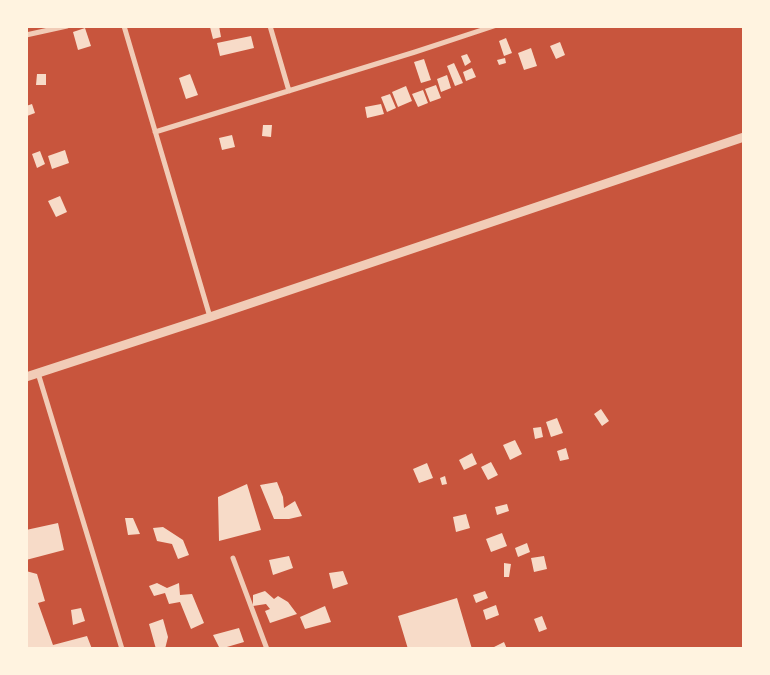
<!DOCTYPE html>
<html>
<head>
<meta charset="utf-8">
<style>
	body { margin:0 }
	#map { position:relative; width:770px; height:675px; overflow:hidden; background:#c8553d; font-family:Commissioner,sans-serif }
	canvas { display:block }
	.frame { position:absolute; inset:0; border:28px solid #fff3e0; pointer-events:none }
</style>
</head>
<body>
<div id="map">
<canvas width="770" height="675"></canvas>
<div class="frame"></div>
</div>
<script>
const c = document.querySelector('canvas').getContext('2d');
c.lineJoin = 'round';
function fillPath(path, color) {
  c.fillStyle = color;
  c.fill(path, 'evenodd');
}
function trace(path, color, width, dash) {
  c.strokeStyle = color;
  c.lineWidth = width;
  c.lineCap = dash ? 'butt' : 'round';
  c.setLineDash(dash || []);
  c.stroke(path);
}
fillPath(new Path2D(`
	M219 26 221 37 213 39 210 27Z
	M85 28 91 46 78 50 73 32Z
	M251 36 254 48 220 56 217 43Z
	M506 38 512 53 504 56 499 41Z
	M560 42 565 55 556 59 550 46Z
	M531 48 537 66 524 70 518 53Z
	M467 54 471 62 465 66 461 56Z
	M505 58 506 63 499 65 497 60Z
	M424 59 431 80 421 83 414 62Z
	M454 63 463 83 455 86 447 66Z
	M472 68 476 77 466 81 463 72Z
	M37 74H46V85H36Z
	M190 74 198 95 186 99 179 78Z
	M447 75 451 88 441 92 437 79Z
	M436 85 441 98 430 102 425 89Z
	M406 86 412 101 398 107 392 92Z
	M423 90 428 103 418 107 412 94Z
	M390 94 396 108 387 112 381 97Z
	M32 104 35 113 27 116 26 106Z
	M381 104 384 114 367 118 365 107Z
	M263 125H272L271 137 262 136Z
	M232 135 235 147 222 150 219 138Z
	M65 150 69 163 52 169 48 156Z
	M40 151 45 164 37 168 32 154Z
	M60 196 67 212 56 217 48 201Z
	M601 409 609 421 602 426 594 414Z
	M557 418 563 433 551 437 546 422Z
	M541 427 543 437 535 439 533 428Z
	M515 440 522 454 510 460 503 445Z
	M566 448 569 459 560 461 557 451Z
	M472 453 477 464 464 470 459 460Z
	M491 462 498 475 488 480 481 467Z
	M427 463 433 478 419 483 413 469Z
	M445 476 447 484 442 485 440 478Z
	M277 482 283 497 284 508 295 501 302 516 289 519H274L260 485Z
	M247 484 261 530 219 541 218 497Z
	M507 504 509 511 497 515 495 507Z
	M466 514 470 528 456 532 453 517Z
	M125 518H133L140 534 128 535Z
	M58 523 64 550 26 560V530Z
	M163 527 183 540 189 555 178 559 172 544 157 541 153 528Z
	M502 533 507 546 491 552 486 539Z
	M527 543 530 552 518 557 515 548Z
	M289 556 293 568 273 575 269 560Z
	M544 556 547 569 534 572 531 558Z
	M504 563 511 564 509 577H504Z
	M26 571 37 574 45 601 38 603 53 645 87 636 92 649H26Z
	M343 571 348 584 333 589 329 573Z
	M157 583 167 588 179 583 180 595 192 594 204 623 191 629 180 602 169 604 165 593 154 596 149 586Z
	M265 591 274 599 278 596 288 602 297 614 270 623 265 611 270 609 266 604 253 606V595Z
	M485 591 488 598 476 603 473 595Z
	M457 598 472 649H408L398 616Z
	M496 605 499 615 486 620 483 610Z
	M325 606 331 622 305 629 300 617Z
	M81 608 85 621 73 625 71 610Z
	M542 616 547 629 539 632 534 619Z
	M163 619 168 637 165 649H156L149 624Z
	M239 628 244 642 220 649 213 635Z
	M504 642 507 649H495L494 647Z`), '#f7dbc8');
trace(new Path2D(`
	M124 26 210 317
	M270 26 289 91
	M26 35 67 26
	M155 132 415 52 494 26
	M38 373 122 649
	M233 558 267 649`), '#f1ccb7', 5);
trace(new Path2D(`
	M26 377 210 317 744 137`), '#f1ccb7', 9);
</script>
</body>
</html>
